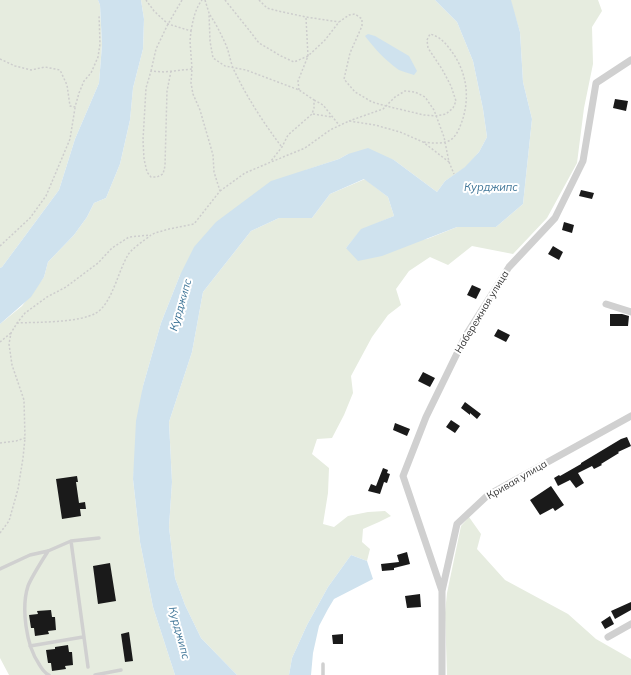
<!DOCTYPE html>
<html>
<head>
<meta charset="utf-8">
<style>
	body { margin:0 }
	canvas { display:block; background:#fff }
</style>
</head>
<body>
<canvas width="631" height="675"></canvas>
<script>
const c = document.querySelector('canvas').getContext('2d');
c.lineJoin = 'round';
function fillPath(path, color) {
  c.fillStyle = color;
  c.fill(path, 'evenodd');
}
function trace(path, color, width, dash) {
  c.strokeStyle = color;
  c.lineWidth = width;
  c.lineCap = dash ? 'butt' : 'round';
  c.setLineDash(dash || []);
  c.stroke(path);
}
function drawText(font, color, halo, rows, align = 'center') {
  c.font = font + ' Mulish,sans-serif';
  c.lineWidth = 4;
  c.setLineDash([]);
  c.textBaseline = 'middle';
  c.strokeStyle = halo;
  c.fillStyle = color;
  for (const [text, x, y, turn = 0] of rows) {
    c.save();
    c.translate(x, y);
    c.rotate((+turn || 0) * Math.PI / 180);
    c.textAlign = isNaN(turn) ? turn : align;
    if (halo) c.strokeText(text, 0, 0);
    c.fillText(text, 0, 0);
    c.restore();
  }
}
fillPath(new Path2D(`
	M0 0H98L100 5 102 45 99 83 75 139 59 190 2 267 0 268Z
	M141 0H435L457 22 473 61 483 109 487 137 479 152 466 167 445 181 437 192 394 160 348 154 339 159 306 170 180 275 161 323 143 386 133 479 140 542 153 607 175 675H9L0 658V324L22 306 44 277 48 262 74 235 87 217 94 203 106 198 120 164 130 120 133 88 143 49 144 19Z
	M510 0H598L602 11 592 27 593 64 584 108 577 163 547 218 513 254 472 246 448 265 430 257 409 271 396 289 401 305 388 315 372 337 351 376 353 393 344 415 332 438 317 439 312 454 329 468 328 493 323 524 334 527 348 516 368 512 385 511 391 516 379 522 363 529 362 542 370 549 367 561 351 555 328 587 307 625 292 658 289 675H237L201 638 185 605 175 578 169 527 172 482 169 422 192 352 203 292 251 231 279 218H312L330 194 365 179 388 197 394 216 361 230 346 248 427 239 457 227H496L523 204 532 119 523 82 520 32Z
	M469 517 481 534 477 549 505 580 568 614 596 639 631 659V675H447L445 613 447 593 461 526Z`), '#e6ecdf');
fillPath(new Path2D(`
	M98 0H141L144 19 143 49 133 88 130 120 120 164 106 198 94 203 87 217 74 235 48 262 44 277 31 297 0 324V268L2 267 59 190 75 139 99 83 102 45 100 5Z
	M435 0H511L520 32 523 82 532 119 523 204 496 227H457L382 256 358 261 346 248 361 229 394 216 388 197 364 179 330 194 312 218H279L251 231 203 292 192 352 169 422 172 482 169 527 175 578 185 605 201 638 237 675H175L153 607 140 542 133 479 136 421 143 386 161 323 180 275 194 247 216 222 271 181 339 159 348 154 368 148 394 160 437 192 445 181 465 167 479 152 487 137 483 109 473 61 457 22Z
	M368 34 375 36 409 56 417 71 414 75C409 73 403 72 399 70 386 61 374 48 365 36Z
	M351 555 367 561 373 579 334 599 328 609 319 626 313 653 311 675H289L292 658 307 625 328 587Z`), '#cfe2ee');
fillPath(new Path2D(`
	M615 99 628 101 626 111 613 108Z
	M581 190 594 193 592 199 579 196Z
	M564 222 574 225 572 233 562 230Z
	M553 246 563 252 559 260 548 254Z
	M472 285 481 289 476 299 467 295Z
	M610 314H622L629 316 628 326H610Z
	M498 329 510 335 506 342 494 336Z
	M423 372 435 378 430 387 418 381Z
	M465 402 481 414 477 419 470 413V415L461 408Z
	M451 420 460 426 455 433 446 427Z
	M395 423 410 429 407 436 393 430Z
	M627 437 631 446 618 452 619 453 601 464 602 465 594 469 592 466 578 473 584 483 576 488 570 480 558 486 554 478 559 475 560 476 581 464V463L621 439Z
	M383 468 388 470 387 473 390 474 387 483 384 482 380 494 368 491 371 484 376 486Z
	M77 476 78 482H76L79 503 85 502 86 509H80L81 516 62 519 56 479Z
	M551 486 564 505 555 511 553 508 540 515 530 500Z
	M407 552 410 564 394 568V570L382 571 381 564 399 562 397 555Z
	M110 563 116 601 98 604 93 566Z
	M420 594 421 607 407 608 405 596Z
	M631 602V610L615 619 611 611Z
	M51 610 52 617H55L56 630 48 631 49 634 35 636 34 628H31L29 615 38 614 37 611Z
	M610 616 614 624 605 629 601 622Z
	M129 632 133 661 125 662 121 634Z
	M343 634V644H333L332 635Z
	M68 645 69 652H72L73 665 65 666 66 669 52 671 51 663H48L46 650 55 649V647Z`), '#1a1a1a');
trace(new Path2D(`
	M205 0 209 13 210 41 213 58 225 66 246 70 299 90 314 100V108L312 114 288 135 282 147 271 161
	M225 0 249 30 259 43 281 56 294 62 308 56 325 40 339 22 349 15 355 14 362 19V26L350 53 344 79 355 92 372 102 386 106 424 115 436 116 446 114 453 108 456 101 451 86 442 69 428 48 427 40 430 34C438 36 444 41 449 48 467 70 471 98 461 124 459 129 457 134 453 138 446 145 432 143 423 142
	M259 0 267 8 278 11 306 17 339 22
	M210 15C216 24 221 34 226 45 229 52 230 60 233 68 246 96 263 122 281 146
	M191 31C193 20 195 9 202 0
	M0 59 15 66 31 70 45 67 60 70 67 85 70 106 75 107 79 93 84 81 91 73 98 57 100 44 99 15
	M151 71 156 49 168 24 182 0
	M171 71 167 91 165 166 163 174 157 177H151L147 172 144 159 143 140 146 88 151 71 164 72 192 69
	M299 90 298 81 308 56 306 18
	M314 100 323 105 339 125
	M313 114 332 117
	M449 162 454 174
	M220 191 245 173 271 162 305 148 330 130 349 121 375 125 400 132 423 142 449 162 444 137 434 110 425 97 415 92 405 91 395 97 383 109 349 121
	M0 246 30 218 46 196 70 139 75 108
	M17 323C37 322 79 323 96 313 112 304 118 271 128 255 131 249 145 240 151 235L155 233 169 229 194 224 220 191 214 172 213 155 209 141 200 110 193 94 191 83 192 69 190 41 191 31 168 24 154 11 146 0
	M0 342 11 333
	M0 443 16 441 25 438 24 400 12 365 9 344 11 333 17 323 25 313 47 297 66 287 98 263 112 248 129 237 150 235
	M0 533 9 521 18 489 23 458 25 438`), '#cdcdcd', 1.5, [2, 2]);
trace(new Path2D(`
	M71 541 88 667
	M48 551C42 561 32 576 28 586 21 608 26 645 39 664 42 669 44 673 49 675
	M0 569 30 555 48 551 71 541 99 538
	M30 646 83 637
	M95 675 121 670
	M323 675V664`), '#d0d0d0', 3.5);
trace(new Path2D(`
	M606 304 631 312
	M442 591 403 476 426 417 466 335 509 267 555 218 583 161 596 83 631 60
	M608 637 631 624
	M442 675V591L457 524 488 495 631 416`), '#d0d0d0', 7);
drawText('10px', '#333', '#fff', [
	["Набережная улица",482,312,-59],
	["Кривая улица",517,480,-30]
]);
drawText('italic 11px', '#3f7597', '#fff', [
	["Курджипс",491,188],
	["Курджипс",181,305,-74],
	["Курджипс",179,633,75]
]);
</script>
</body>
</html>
